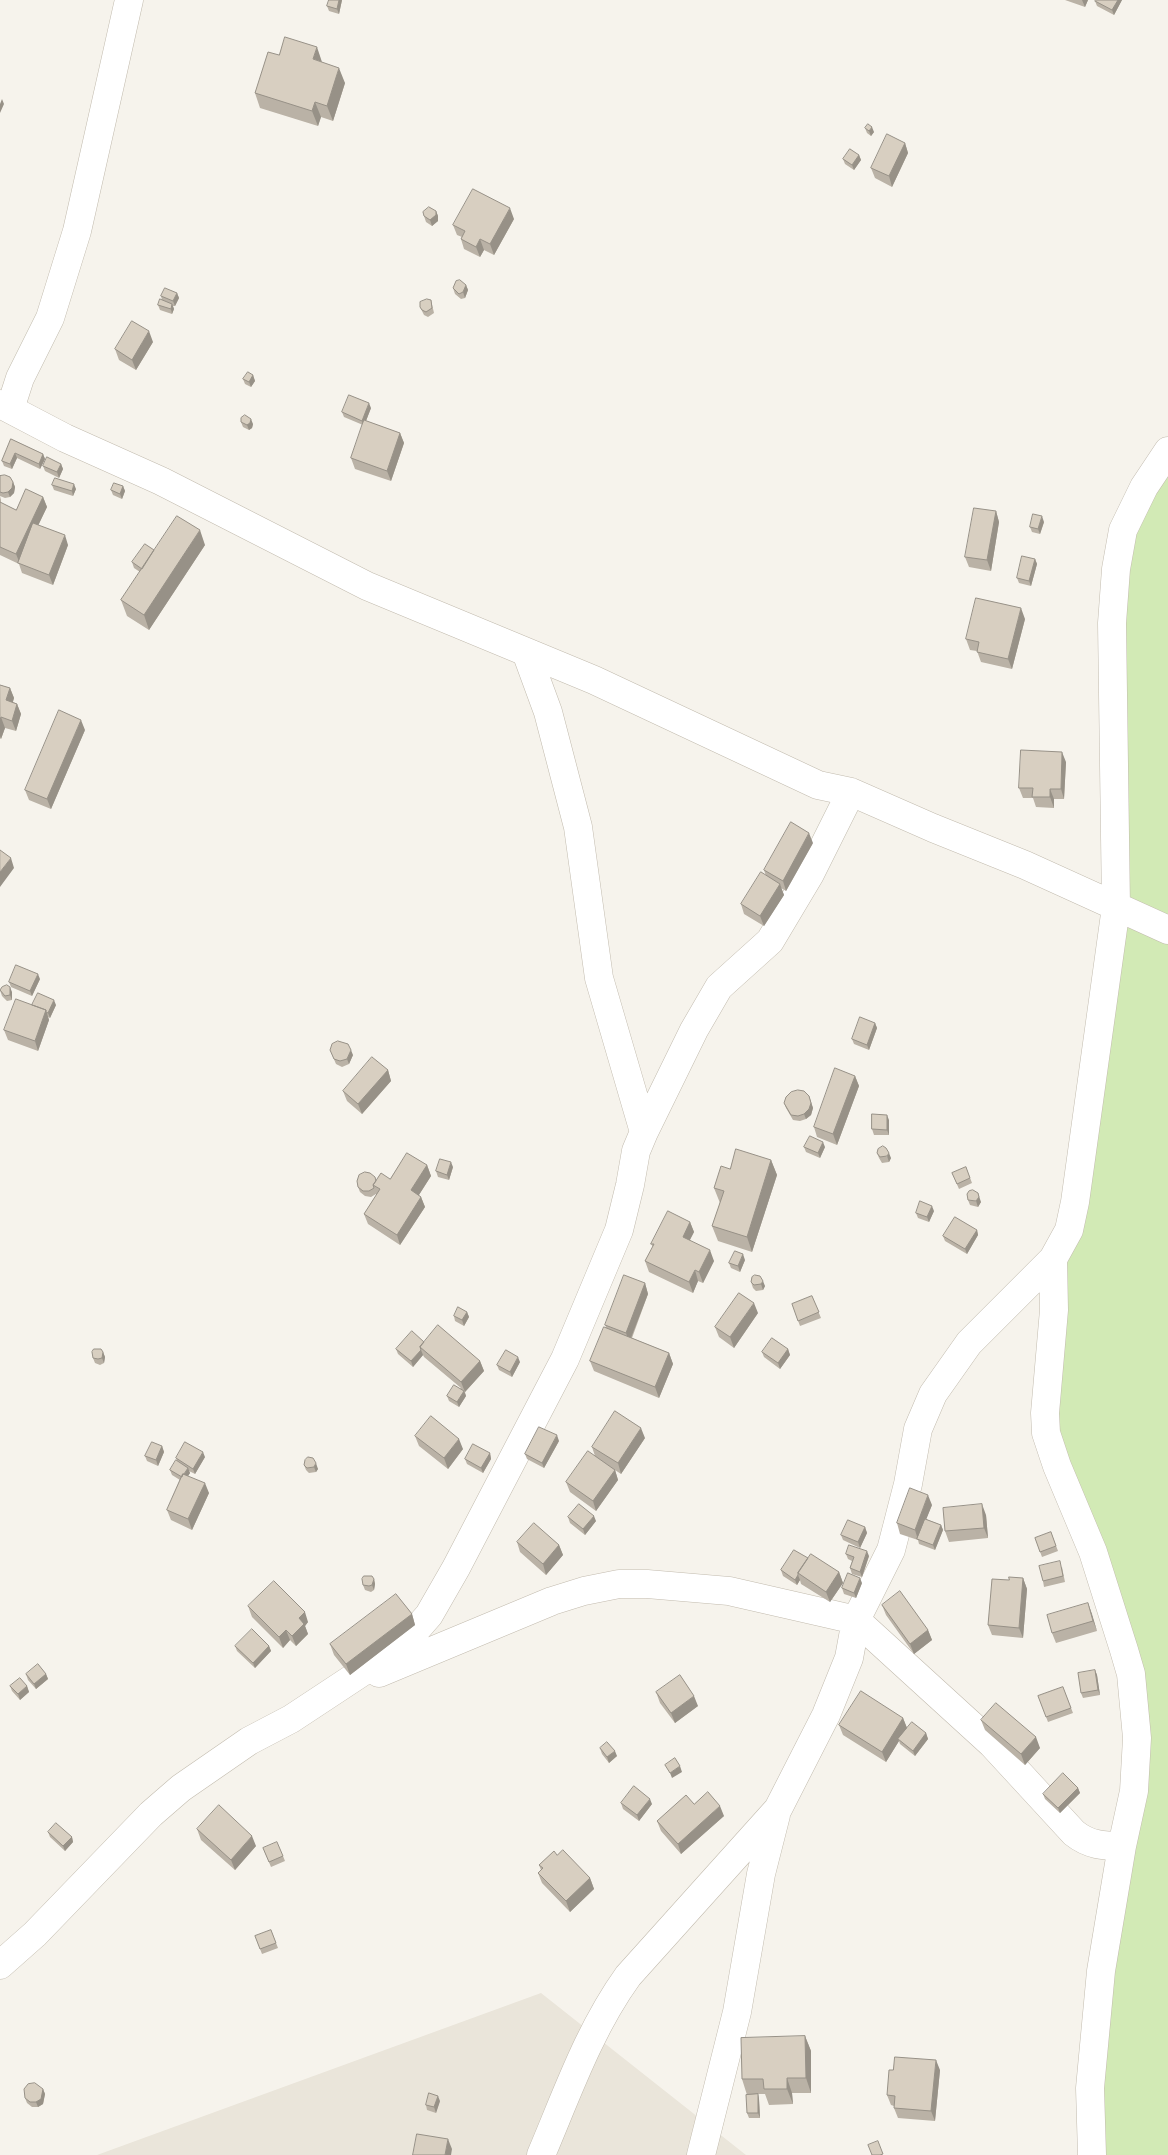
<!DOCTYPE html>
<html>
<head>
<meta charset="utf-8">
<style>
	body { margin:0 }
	canvas { display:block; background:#f6f3ec }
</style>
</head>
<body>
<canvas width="1168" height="2155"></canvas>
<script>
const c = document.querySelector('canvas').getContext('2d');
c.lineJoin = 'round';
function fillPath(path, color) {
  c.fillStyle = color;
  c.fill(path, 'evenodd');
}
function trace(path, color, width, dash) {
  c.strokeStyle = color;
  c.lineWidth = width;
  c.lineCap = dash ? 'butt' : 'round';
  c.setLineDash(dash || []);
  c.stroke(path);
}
fillPath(new Path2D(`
	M541 1993 746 2155H97Z`), '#eae5da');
fillPath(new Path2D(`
	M1168 451V2155H1092L1137 1738 1057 1466 1065 1238 1116 907V569Z`), '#d2eab5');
const street = new Path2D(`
	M0 404 65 438 161 481 367 586 594 680 818 785 851 792 933 828 1025 865 1168 930
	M10 409 20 378 50 318 77 231 129 0
	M644 1132 694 1030 719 987 770 941 810 874 851 792
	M1053 1259 1054 1310 1045 1413 1046 1433 1057 1466 1093 1552 1124 1650 1131 1674 1137 1738 1134 1791 1122 1846 1101 1971 1090 2088 1092 2155
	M379 1673 552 1601 584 1591 619 1584H647L729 1591 856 1620 992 1744 1074 1833C1089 1845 1103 1846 1122 1846
	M0 1965 35 1934 151 1814 181 1788 249 1741 291 1719 385 1657 408 1639 429 1615 456 1568 565 1359 619 1230 630 1185 636 1151 644 1132 599 978 578 827 548 712 526 652
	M541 2155C567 2094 589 2030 628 1976L778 1809 826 1715 849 1658 856 1620 891 1550 908 1484 918 1429 933 1394 969 1343 1053 1259 1069 1230 1075 1202 1116 907 1112 623 1116 569 1123 530 1144 487 1168 451
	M701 2155 737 2012 761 1874 776 1815`);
trace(street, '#c2bbae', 29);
trace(street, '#fff', 28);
fillPath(new Path2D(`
	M342 0 339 14 329 11 327 6Z
	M1065 0H1088L1085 7Z
	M1096 0H1122L1114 15 1097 6 1095 1Z
	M279 55 322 62 345 83 333 121 321 117 318 126 260 108 255 93Z
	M865 128 874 132 871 136 867 133Z
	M905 143 908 153 892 187 875 178 871 168Z
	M859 155 861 160 854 170 845 164 843 159Z
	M436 211 438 216V221L432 226 426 222 424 216Z
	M514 219 494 255 484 250 480 257 464 249 461 239 462 237 457 235 453 225Z
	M466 285 468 290 465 298 461 299 455 294 453 288Z
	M177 293 179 298 175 306H173L174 309 172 314 160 310 158 305 162 300 161 296Z
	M431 300 434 313 428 317 424 315 420 307Z
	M153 342 136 370 119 360 115 349Z
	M253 375 255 381 251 387 245 384 243 379Z
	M371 408 366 421 400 433 404 443 391 481 355 469 351 458 363 425 344 417 342 412Z
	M241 422 253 424 252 428 249 430 243 427Z
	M11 439 43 454 45 459 40 469 17 458 12 469 4 466 2 461Z
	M61 464 63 469 59 478 45 471 43 466Z
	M0 476 13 482 15 487 14 493 10 497 5 498 0 496Z
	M52 485 76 489 73 496 54 490Z
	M123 486 125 491 122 499 113 495 111 490Z
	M0 496 1 500V503L16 510 43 497 47 507 38 525 68 545 53 585 22 573 19 564 0 555Z
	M996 511 999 522 991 571 969 567 965 557Z
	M1044 522 1040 534 1032 532 1030 527Z
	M205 545 149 630 127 616 121 600 140 572 134 568 132 562 154 550Z
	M1035 559 1037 564 1031 586 1019 583 1017 578Z
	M1025 619 1012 669 981 662 977 651 970 650 966 639Z
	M0 685 10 688 14 698 13 702 17 704 21 714 16 731 5 728 1 739 0 738Z
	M85 730 51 809 29 800 25 790Z
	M1066 762 1064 799H1054V808L1036 807 1033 798H1023L1019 788Z
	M813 843 786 891 781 888 784 895 764 926 744 914 741 904 766 876 764 870Z
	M40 979 32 996 11 987 9 982Z
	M0 990 12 992V1000L7 1001 2 996Z
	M32 1005H56L50 1018 48 1017 49 1020 38 1051 8 1040 4 1030Z
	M875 1023 877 1028 869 1050 854 1044 852 1039Z
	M330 1050 353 1055 349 1064 342 1067 336 1064Z
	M388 1070 391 1081 362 1114 347 1101 343 1091Z
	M855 1076 859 1086 837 1145 817 1137 814 1127Z
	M809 1096 813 1108 811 1115 806 1119 800 1121 793 1120 786 1108 784 1103Z
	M889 1120V1135H874L872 1129Z
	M804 1147H825L820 1158 806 1152Z
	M877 1153 891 1158 889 1162 882 1163 879 1158Z
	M771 1160 777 1175 752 1252 718 1241 712 1226 720 1203 714 1188 730 1169Z
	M427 1165 431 1176 419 1195 421 1197 425 1207 400 1245 368 1224 364 1214 377 1194H376L371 1197 365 1196 360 1192 358 1187 376 1180 390 1179Z
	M453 1167 449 1180 438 1177 436 1171Z
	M966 1167 972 1183 959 1189 952 1173Z
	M968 1200 981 1202 978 1207 970 1205Z
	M934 1211 929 1222 918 1218 916 1213Z
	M690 1222 694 1232 690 1240 714 1261 703 1283 698 1281 693 1293 649 1272 645 1261 653 1247 651 1244Z
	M977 1230 978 1235 967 1254 945 1241 943 1236Z
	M745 1260 740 1272 731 1268 729 1263Z
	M752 1277 765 1286 763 1290 756 1291 753 1288 751 1282Z
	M645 1283 648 1294 632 1338 669 1353 673 1364 659 1398 594 1371 590 1361 606 1327 605 1325Z
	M812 1296 821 1318 800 1326 792 1304Z
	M467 1312 469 1317 464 1326 455 1321 454 1316Z
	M758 1313 734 1348 719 1337 715 1327Z
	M424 1342 480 1361 484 1371 465 1392 466 1396 459 1407 449 1401 447 1396 461 1388 424 1357 423 1355 413 1367 398 1354 396 1349Z
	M788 1349 790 1355 780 1369 764 1357 762 1352Z
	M103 1352 105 1357 104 1363 100 1365 95 1363 93 1358Z
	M520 1362 512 1377 499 1370 497 1365Z
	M415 1436 463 1449 448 1469 419 1446Z
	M645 1438 621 1474 603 1462 615 1470 618 1480 596 1511 570 1492 566 1482 595 1456 592 1447Z
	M559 1441 544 1468 527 1459 525 1454Z
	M162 1446 164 1452 158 1466 147 1461 145 1456Z
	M490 1453 491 1459 483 1473 467 1464 465 1459Z
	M205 1457 195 1474 189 1471 190 1473 188 1476 209 1493 192 1530 171 1520 167 1510 180 1480 172 1475 170 1470 177 1461 176 1458Z
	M308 1457 318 1469 316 1472 309 1473 306 1470 304 1465Z
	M932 1505 926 1519 941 1525 943 1530 935 1550 919 1544 918 1540 900 1534 897 1523Z
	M986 1515 988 1538 949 1542 945 1531Z
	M568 1517 596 1521 585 1535 570 1523Z
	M865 1527 867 1533 860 1548 843 1540 841 1535Z
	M1051 1532 1058 1551 1042 1557 1035 1538Z
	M517 1542 559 1545 563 1555 546 1575 520 1552Z
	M846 1554 869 1556 862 1577 852 1574 850 1568 852 1561 848 1559Z
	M808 1558 839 1572 843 1583 830 1602 801 1584 800 1580 797 1585 783 1576 781 1570Z
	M1062 1567 1065 1582 1044 1587 1043 1581Z
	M1023 1578 1027 1589 1023 1638 992 1635 988 1625 1009 1580Z
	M374 1579 375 1584 374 1590 371 1592 365 1590 363 1585Z
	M862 1583 856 1598 844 1594 842 1588Z
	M1088 1603 1097 1631 1056 1643 1052 1633Z
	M882 1605 928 1630 932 1640 914 1654 886 1615Z
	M248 1606 308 1622 305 1626 308 1634 296 1646 290 1640 283 1648 252 1617Z
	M412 1614 415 1625 350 1675 334 1655 330 1644Z
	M235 1646H269L271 1651 255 1668 237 1651Z
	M1095 1670 1097 1675 1100 1695 1083 1698 1081 1693Z
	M26 1674H46L48 1679 36 1689 28 1680Z
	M10 1686H27L29 1692 20 1700 12 1691Z
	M1063 1687 1073 1713 1048 1722 1038 1696Z
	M656 1692 698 1706 675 1723 660 1703Z
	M903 1718 907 1728 926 1733 928 1739 915 1756 900 1744 899 1741 886 1762 843 1735 839 1725Z
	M981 1720 1040 1748 1025 1765 985 1730Z
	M600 1748 617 1756 609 1763 602 1754Z
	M1078 1788 1080 1793 1060 1813 1045 1799 1043 1794Z
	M621 1803 652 1804 639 1821 623 1809Z
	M694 1804 724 1816 681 1854 661 1831 657 1821Z
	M197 1829 256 1846 235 1870 201 1840Z
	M48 1832 72 1837 73 1842 65 1851 50 1837Z
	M263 1848 283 1856 285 1861 271 1867Z
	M557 1855 590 1878 594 1889 570 1912 542 1883 538 1873 541 1870 539 1865Z
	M271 1930 278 1948 262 1954 255 1936Z
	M805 2036 811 2051V2093H792L793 2104 769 2105 765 2094H758L759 2099 760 2118H749L747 2113V2095L742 2079Z
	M940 2070 935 2121 898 2118 894 2108V2106L891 2105 887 2095Z
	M43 2089 45 2094 43 2104 38 2107H32L27 2103 25 2098Z
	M440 2101 436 2113 427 2110 426 2105Z`), '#bab2a6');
fillPath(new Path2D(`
	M339 0H342L339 14 337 9Z
	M1082 0H1088L1085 7Z
	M1118 0H1122L1114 15 1112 10Z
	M317 47 322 62 313 59Z
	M339 68 345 83 333 121 327 106Z
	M2 99 4 104 0 113V104Z
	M315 102 321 117 318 126 312 111Z
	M872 127 874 132 871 136 869 131Z
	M905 143 908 153 892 187 889 176Z
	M859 155 861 160 854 170 852 165Z
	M510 208 514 219 494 255 490 244Z
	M436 211 438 216V221L432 226 430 220Z
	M480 239 484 250 480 257 476 247Z
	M466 285 468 290 465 298 463 292Z
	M177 293 179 298 175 306 173 301Z
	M172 304 174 309 172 314 171 309Z
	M149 331 153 342 136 370 132 360Z
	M253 375 255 381 251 387 249 382Z
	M369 403 371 408 364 426 362 421Z
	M251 419 253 424 252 428 249 430 247 425Z
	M400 433 404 443 391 481 387 471Z
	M15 453 17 458 12 469 10 464Z
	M43 454 45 459 40 469 39 464Z
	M61 464 63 469 59 478 57 472Z
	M13 482 15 487 14 493 10 497 8 492Z
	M74 484 76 489 73 496 72 491Z
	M123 486 125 491 122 499 120 494Z
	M43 497 47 507 20 564 16 554Z
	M996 511 999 522 991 571 987 560Z
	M1042 516 1044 522 1040 534 1038 529Z
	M200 530 205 545 149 630 144 615Z
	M65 535 68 545 53 585 49 575Z
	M1035 559 1037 564 1031 586 1029 581Z
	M1021 608 1025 619 1012 669 1008 659Z
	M10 688 14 698 10 710 6 700Z
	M17 704 21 714 16 731 12 721Z
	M1 717 5 728 1 739 0 736V720Z
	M81 720 85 730 51 809 47 799Z
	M1062 752 1066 762 1064 799 1061 789Z
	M1050 789 1054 799V808L1050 797Z
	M809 833 813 843 786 891 783 881Z
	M11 858 14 868 0 887V872Z
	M780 884 784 895 764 926 760 916Z
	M38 974 40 979 32 996 30 991Z
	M10 987 12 992V1000L10 995Z
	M54 1000 56 1005 50 1018 48 1013Z
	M46 1010 49 1020 38 1051 35 1041Z
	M875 1023 877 1028 869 1050 867 1045Z
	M351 1050 353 1055 349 1064 347 1059Z
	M388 1070 391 1081 362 1114 358 1104Z
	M855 1076 859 1086 837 1145 833 1134Z
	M809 1096 813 1108 811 1115 806 1119 804 1114Z
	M887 1115 889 1120V1135L887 1130Z
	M823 1142 825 1147 820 1158 818 1153Z
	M889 1153 891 1158 889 1162 887 1156Z
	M771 1160 777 1175 752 1252 747 1237Z
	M451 1162 453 1167 449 1180 447 1175Z
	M427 1165 431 1176 415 1201 411 1190Z
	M978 1193 981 1202 978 1207 976 1201Z
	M421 1197 425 1207 400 1245 397 1235Z
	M932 1206 934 1211 929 1222 927 1217Z
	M690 1222 694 1232 686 1247 683 1237Z
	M977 1230 978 1235 967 1254 965 1249Z
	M710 1250 714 1261 703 1283 699 1272Z
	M743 1254 745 1260 740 1272 738 1266Z
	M695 1270 698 1281 693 1293 689 1282Z
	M763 1281 765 1286 763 1290 761 1284Z
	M645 1283 648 1294 629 1343 626 1333Z
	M754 1303 758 1313 734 1348 730 1337Z
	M467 1312 469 1317 464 1326 462 1320Z
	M788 1349 790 1355 780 1369 778 1363Z
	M421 1350 423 1355 413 1367 411 1361Z
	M103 1352 105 1357 104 1363 102 1358Z
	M669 1353 673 1364 659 1398 655 1387Z
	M518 1357 520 1362 512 1377 510 1372Z
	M480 1361 484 1371 465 1392 461 1382Z
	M464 1391 466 1396 459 1407 457 1402Z
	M641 1428 645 1438 621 1474 618 1463Z
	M557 1435 559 1441 544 1468 542 1463Z
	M459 1439 463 1449 448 1469 444 1458Z
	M162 1446 164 1452 158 1466 156 1460Z
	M203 1452 205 1457 195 1474 193 1469Z
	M490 1453 491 1459 483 1473 481 1468Z
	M316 1463 318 1469 316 1472 314 1467Z
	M188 1468 190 1473 184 1482 183 1477Z
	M615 1470 618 1480 596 1511 593 1501Z
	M205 1483 209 1493 192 1530 188 1519Z
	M928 1495 932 1505 918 1540 915 1530Z
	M982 1504 986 1515 988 1538 984 1528Z
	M594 1516 596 1521 585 1535 583 1529Z
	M941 1525 943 1530 935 1550 933 1545Z
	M865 1527 867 1533 860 1548 858 1542Z
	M559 1545 563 1555 546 1575 543 1564Z
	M867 1551 869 1556 862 1577 860 1572Z
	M839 1572 843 1583 830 1602 826 1592Z
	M798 1575 800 1580 797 1585 795 1580Z
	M860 1578 862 1583 856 1598 854 1593Z
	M1023 1578 1027 1589 1023 1638 1019 1628Z
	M374 1579 375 1584 374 1590 372 1585Z
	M1088 1603 1092 1614 1097 1631 1093 1621Z
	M305 1612 308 1622 305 1626 308 1634 296 1646 292 1636 299 1618Z
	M412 1614 415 1625 350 1675 346 1664Z
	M286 1630 290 1640 283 1648 279 1637Z
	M928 1630 932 1640 914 1654 910 1644Z
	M269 1646 271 1651 255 1668 253 1663Z
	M1095 1670 1097 1675 1100 1695 1098 1690Z
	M46 1674 48 1679 36 1689 34 1684Z
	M27 1686 29 1692 20 1700 18 1694Z
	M694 1696 698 1706 675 1723 671 1713Z
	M903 1718 907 1728 898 1739 899 1741 886 1762 882 1752Z
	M926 1733 928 1739 915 1756 913 1751Z
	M1036 1737 1040 1748 1025 1765 1021 1754Z
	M615 1751 617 1756 609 1763 607 1757Z
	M680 1766 682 1772 672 1778 670 1773Z
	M1078 1788 1080 1793 1060 1813 1058 1808Z
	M650 1799 652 1804 639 1821 637 1815Z
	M720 1806 724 1816 681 1854 678 1844Z
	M252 1836 256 1846 235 1870 231 1860Z
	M72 1837 73 1842 65 1851 63 1846Z
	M590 1878 594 1889 570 1912 566 1901Z
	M805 2036 811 2051V2093L806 2078Z
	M936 2060 940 2070 935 2121 931 2111Z
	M787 2078 792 2093 793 2104 787 2089Z
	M43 2089 45 2094 43 2104 38 2107 36 2102Z
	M758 2094 759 2099 760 2118 758 2113Z
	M438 2096 440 2101 436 2113 434 2107Z
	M448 2139 452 2149 451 2155H445Z`), '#979187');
const building = new Path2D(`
	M329 0H339L337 9 327 6Z
	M1096 0H1118L1112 10 1095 1Z
	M285 37 317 47 313 59 339 68 327 106 315 102 312 111 255 93 268 52 279 55Z
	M868 124 872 127 869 131 865 128Z
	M887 134 905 143 889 176 871 168Z
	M850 149 859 155 852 165 843 159Z
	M473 189 510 208 490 244 480 239 476 247 461 239 465 231 453 225Z
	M429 207 436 211V215L430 220 424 216 423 212Z
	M460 280 466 285 463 292 459 294 453 288 456 281Z
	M165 288 177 293 173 301 161 296Z
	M160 299 172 304 171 309 158 305Z
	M427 299 431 300 432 308 426 312 422 310 420 307V302Z
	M132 321 149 331 132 360 115 349Z
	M248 372 253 375 249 382 243 379Z
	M349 395 369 403 362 421 342 412Z
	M245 415 251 419 250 423 247 425 241 422V418Z
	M364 420 400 433 387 471 351 458Z
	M11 439 43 454 39 464 15 453 10 464 2 461Z
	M47 457 61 464 57 472 43 466Z
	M5 475 10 477 13 482 12 488 8 492 3 493 0 492V476Z
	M55 478 74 484 72 491 52 485Z
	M114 483 123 486 120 494 111 490Z
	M26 489 43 497 16 554 0 547V502L16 510Z
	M974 508 996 511 987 560 965 557Z
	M1033 514 1042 516 1038 529 1030 527Z
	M177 516 200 530 144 615 121 600Z
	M33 523 65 535 49 575 18 563Z
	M145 544 154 550 142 569 132 562Z
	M1022 556 1035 559 1029 581 1017 578Z
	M976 598 1021 608 1008 659 977 652 979 642 966 639Z
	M0 685 10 688 6 700 17 704 12 721 1 717 0 720Z
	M59 710 81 720 47 799 25 790Z
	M1021 750 1062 752 1061 789H1050V797H1032L1033 788H1019Z
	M791 822 809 833 783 881 764 870Z
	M0 850 11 858 0 872Z
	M761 872 780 884 760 916 741 904Z
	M16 965 38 974 30 991 9 982Z
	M7 985 10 987V995L5 996 0 990 2 987Z
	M38 993 54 1000 48 1013 46 1012V1010L32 1005Z
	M16 999 46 1010 35 1041 4 1030Z
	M860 1017 875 1023 867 1045 852 1039Z
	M338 1041 348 1044 351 1050 347 1059 340 1061 334 1059 330 1050 332 1044Z
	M372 1057 388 1070 358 1104 343 1091Z
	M835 1068 855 1076 833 1134 814 1127Z
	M798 1090 804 1091 809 1096 811 1103 809 1109 804 1114 798 1116 791 1115 784 1103 786 1097 791 1092Z
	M872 1114 887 1115V1130L872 1129Z
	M810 1136 823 1142 818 1153 804 1147Z
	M883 1146 886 1148 889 1153 887 1156 880 1157 877 1153 878 1149Z
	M736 1149 771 1160 747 1237 712 1226 724 1191 714 1188 721 1166 730 1169Z
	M407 1153 427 1165 411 1190 421 1197 397 1235 364 1214 380 1189 373 1185 381 1173 390 1179Z
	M440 1159 451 1162 447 1175 436 1171Z
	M966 1167 970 1178 957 1184 952 1173Z
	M365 1172 370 1173 375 1177 376 1181 373 1185 374 1188 369 1191H363L358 1187 357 1181 359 1175Z
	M973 1190 978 1193 979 1197 976 1201 968 1200 967 1194 969 1191Z
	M920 1201 932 1206 927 1217 916 1213Z
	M668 1211 690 1222 683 1237 710 1250 699 1272 695 1270 689 1282 645 1261 654 1244H651Z
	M955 1217 977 1230 965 1249 943 1236Z
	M735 1251 743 1254 738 1266 729 1263Z
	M624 1275 645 1283 626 1333 605 1325Z
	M755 1275 760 1276 763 1281 761 1284 754 1285 751 1282 752 1277Z
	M739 1293 754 1303 730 1337 715 1327Z
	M812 1296 819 1312 798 1321 792 1304Z
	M458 1307 467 1312 462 1320 454 1316Z
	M438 1325 480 1361 461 1382 420 1347Z
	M604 1327 669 1353 655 1387 590 1361Z
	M412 1331 424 1342 420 1347 421 1350 411 1361 396 1349Z
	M772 1338 788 1349 778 1363 762 1352Z
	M94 1349H101L103 1352 102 1358 98 1359 93 1358 92 1352Z
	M506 1350 518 1357 510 1372 497 1365Z
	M454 1385 464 1391 457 1402 447 1396Z
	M615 1411 641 1428 618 1463 592 1447Z
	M431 1416 459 1439 444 1458 415 1436Z
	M539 1427 557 1435 542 1463 525 1454Z
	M152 1442 162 1446 156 1460 145 1456Z
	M185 1442 203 1452 193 1469 176 1458Z
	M473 1444 490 1453 481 1468 465 1459Z
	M588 1451 615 1470 593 1501 566 1482Z
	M308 1457 313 1458 316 1463 314 1467 307 1468 304 1465 305 1460Z
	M176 1460 188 1468 184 1474H183L182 1477 170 1470Z
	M183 1474 205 1483 188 1519 167 1510Z
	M910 1488 928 1495 915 1530 897 1523Z
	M579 1504 594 1516 583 1529 568 1517Z
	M982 1504 984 1528 945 1531 943 1508Z
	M925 1519 941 1525 933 1545 917 1539Z
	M848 1520 865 1527 858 1542 841 1535Z
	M534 1523 559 1545 543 1564 517 1542Z
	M1051 1532 1056 1546 1040 1552 1035 1538Z
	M849 1545 867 1551 860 1572 850 1568 854 1557 846 1554Z
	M794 1550 808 1558 798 1573V1575L795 1580 781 1570Z
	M811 1554 839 1572 826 1592 798 1573Z
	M1060 1561 1063 1576 1043 1581 1039 1566Z
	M848 1573 860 1578 854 1593 842 1588Z
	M364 1576H372L374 1579 372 1585 369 1586 363 1585 362 1579Z
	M1009 1577 1023 1578 1019 1628 988 1625 992 1579 1009 1580Z
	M274 1581 305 1612 299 1618 304 1624 292 1636 286 1630 279 1637 248 1606Z
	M900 1591 928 1630 910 1644 882 1605Z
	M396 1594 412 1614 346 1664 330 1644Z
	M1088 1603 1093 1621 1052 1633 1047 1615Z
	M252 1629 269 1646 253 1663 235 1646Z
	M38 1664 46 1674 34 1684 26 1674Z
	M1095 1670 1098 1690 1081 1693 1078 1673Z
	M680 1675 694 1696 671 1713 656 1692Z
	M20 1678 27 1686 18 1694 10 1686Z
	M1063 1687 1071 1708 1046 1717 1038 1696Z
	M861 1691 903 1718 882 1752 839 1725Z
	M996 1703 1036 1737 1021 1754 981 1720Z
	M912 1722 926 1733 913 1751 898 1739Z
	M607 1742 615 1751 607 1757 600 1748Z
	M675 1758 680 1766 670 1773 665 1765Z
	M1063 1773 1078 1788 1058 1808 1043 1794Z
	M634 1786 650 1799 637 1815 621 1803Z
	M708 1792 720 1806 678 1844 657 1821 686 1795 694 1804Z
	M219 1805 252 1836 231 1860 197 1829Z
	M56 1823 72 1837 63 1846 48 1832Z
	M277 1842 283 1856 269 1862 263 1848Z
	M563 1850 590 1878 566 1901 538 1873 543 1868 539 1865 554 1851 557 1855Z
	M271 1930 276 1943 260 1949 255 1936Z
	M805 2036 806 2078H787V2089H764L763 2079H742L741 2038Z
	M895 2057 936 2060 931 2111 894 2108 895 2096 887 2095 889 2070H893Z
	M35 2083 43 2089 41 2099 36 2102H30L25 2098 24 2089 28 2084Z
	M429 2093 438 2096 434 2107 426 2105Z
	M758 2094V2113H747L746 2095Z
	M417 2134 448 2139 445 2155H413Z
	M878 2141 883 2154 880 2155H872L868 2145Z`);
fillPath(building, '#d8cfc1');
trace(building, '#979187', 1);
</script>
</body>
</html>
